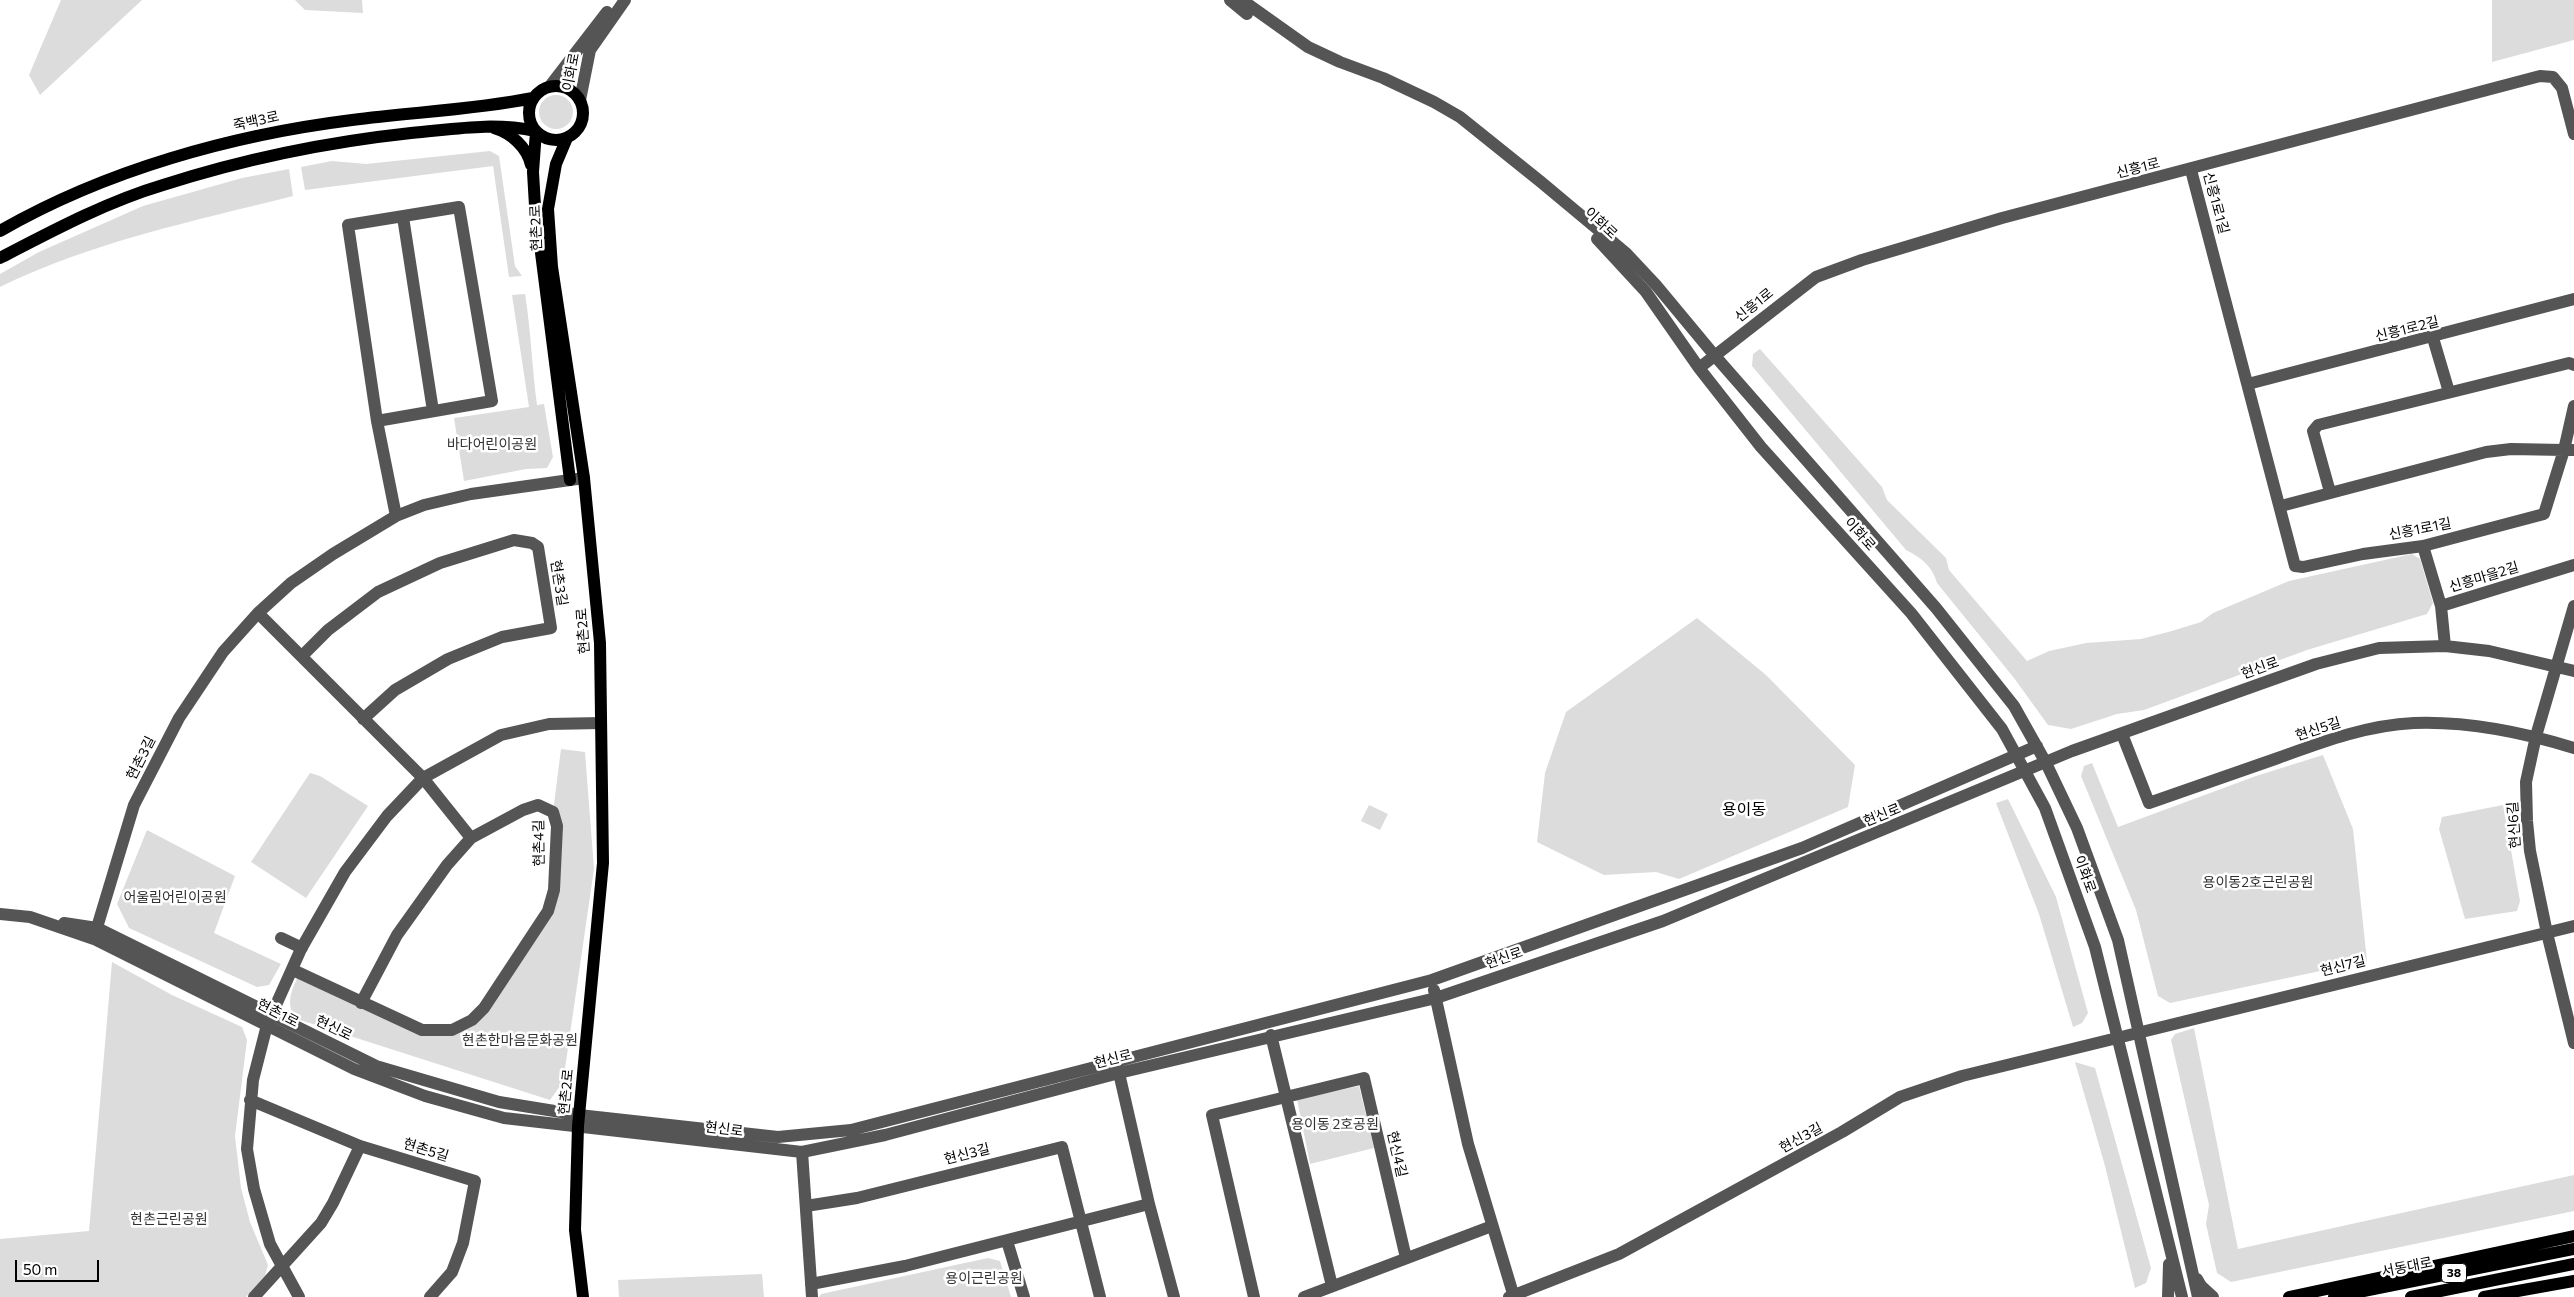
<!DOCTYPE html>
<html>
<head>
<meta charset="utf-8">
<style>
	body { margin:0 }
	#map { position:relative; width:2574px; height:1297px; overflow:hidden; background:#fff; font-family:Commissioner,sans-serif }
	canvas { display:block }
	.scale { position:absolute; left:15px; top:1260px; width:84px; height:22px; box-sizing:border-box; border:2px solid #000; border-top:0; padding-left:6px; font-size:15px; line-height:18px; white-space:nowrap; color:#000; -webkit-text-stroke:4px #fff; paint-order:stroke }
</style>
</head>
<body>
<div id="map">
<canvas width="2574" height="1297"></canvas>
<div class="scale">50 m</div>
</div>
<script>
const c = document.querySelector('canvas').getContext('2d');
c.lineJoin = 'round';
function fillPath(path, color) {
  c.fillStyle = color;
  c.fill(path, 'evenodd');
}
function trace(path, color, width, dash) {
  c.strokeStyle = color;
  c.lineWidth = width;
  c.lineCap = dash ? 'butt' : 'round';
  c.setLineDash(dash || []);
  c.stroke(path);
}
function drawText(font, color, halo, rows, align = 'center') {
  c.font = font + ' Commissioner,"Noto Sans KR",sans-serif';
  c.lineWidth = 5;
  c.setLineDash([]);
  c.textBaseline = 'middle';
  c.strokeStyle = halo;
  c.fillStyle = color;
  for (const [text, x, y, turn = 0] of rows) {
    c.save();
    c.translate(x, y);
    c.rotate((+turn || 0) * Math.PI / 180);
    c.textAlign = isNaN(turn) ? turn : align;
    if (halo) c.strokeText(text, 0, 0);
    c.fillText(text, 0, 0);
    c.restore();
  }
}
fillPath(new Path2D(`
	M61 0H142L40 95 29 75Z
	M295 0H362L363 13 305 10Z
	M2492 0H2574V40L2492 62Z
	M539 112a17 17 0 1 1 34 0a17 17 0 1 1-34 0Z
	M490 151 499 156 515 266 522 276 509 277 493 166 305 190 301 167 332 161 366 164Z
	M289 169 293 196C194 221 92 242 0 287V274L39 252 143 206 242 178Z
	M525 294C531 331 532 368 537 405L544 404 553 457 547 468 526 469 464 481 454 418 529 407 512 295Z
	M1760 349 1882 487 1887 500 1946 558 1949 570 2027 661 2049 651 2086 643 2141 639 2172 631 2201 622 2213 613 2289 581 2412 554 2420 559 2433 603 2427 614 2307 650 2144 710 2117 714 2071 729 2048 725 2014 678 1937 583C1932 566 1922 558 1906 550L1752 366 1753 354Z
	M1697 618 1766 675 1855 765 1848 807 1679 879 1656 872 1604 875 1537 842 1545 773 1566 712Z
	M561 749 585 752 594 869 563 1082 550 1100 297 1019C284 1004 292 990 299 974L422 1030 470 1021 548 911 553 812Z
	M2323 755 2353 829 2367 961 2170 1003 2158 996 2136 910 2081 776 2084 766 2092 763 2118 827 2256 776Z
	M310 773 320 776 368 806 306 898 251 862Z
	M2008 799 2056 897 2088 1013 2082 1023 2073 1027 2039 914 1996 803Z
	M1369 805 1388 814 1380 830 1361 821Z
	M2503 805 2520 901 2517 911 2465 919 2439 829 2442 817Z
	M147 830 235 876 214 933 281 964 269 985 257 987 129 928 117 904Z
	M112 962 172 995 242 1027 247 1040 235 1136 241 1188 250 1222 268 1265 265 1276 246 1297H0V1239L89 1231Z
	M2194 1028 2238 1249 2574 1175V1211L2231 1282 2217 1273 2206 1224 2209 1205 2171 1040 2175 1034Z
	M2075 1062 2095 1068 2151 1268 2146 1283 2135 1288 2105 1166Z
	M1359 1086 1374 1148 1310 1164 1297 1099Z
	M988 1258 1000 1261 1011 1297H819L821 1294Z
	M762 1274 764 1297H619L618 1280Z`), '#dcdcdc');
trace(new Path2D(`
	M1230 0 1247 14
	M1242 0 1308 47 1340 62 1383 78 1434 102 1460 117 1541 182 1626 253 1656 285 1715 356 1936 608 2014 706 2046 763 2077 828 2118 940 2198 1297
	M550 86 607 12
	M580 100 590 50 625 0
	M2191 170 2295 566 2303 567 2363 554 2423 546 2544 514 2564 450H2574
	M403 217 433 411
	M1597 239 1646 292 1699 368 1761 447 1911 613 2002 729 2045 808 2095 947 2182 1297
	M2433 338 2449 392
	M1699 368 1816 277 1862 260 2002 218 2540 76 2553 77 2562 88 2574 134
	M2248 384 2574 299
	M377 421 492 401 459 207 348 225 377 421 396 516
	M2330 492 2313 431 2318 425 2569 363 2574 365
	M2281 506 2486 452 2511 449 2564 450 2574 406
	M2423 546 2441 606
	M2574 606 2536 736 2526 782 2527 821 2530 851 2547 933 2574 1043
	M258 613 423 778 471 838
	M2445 646 2441 606 2574 565
	M302 656 328 630 378 592 440 563 514 540 532 543 538 547 551 628 502 637 448 659 395 690 363 719
	M2122 734 2149 803C2192 788 2235 773 2278 758 2322 742 2367 725 2414 723 2469 721 2522 732 2574 748
	M0 914 30 917 94 939 354 1069 425 1096 504 1118 802 1152 885 1135 1119 1073 1436 998 1663 921 2072 751 2316 664 2379 648 2445 646 2489 651 2574 671
	M64 923 97 928 376 1066 499 1102 579 1115 778 1137 851 1130 1432 980 1802 848 2037 746
	M95 934 134 805 179 718 223 652 258 613 291 583 333 554 396 516 424 505 471 494 584 478
	M281 938 302 948
	M293 970 422 1030H452L472 1020 484 1008 548 911 554 890 557 826 553 812 538 805 523 810 471 838 447 865 397 935 361 1003
	M1434 990 1468 1144 1514 1297
	M1271 1035 1332 1286
	M1119 1073 1149 1204 1174 1297
	M250 1100 360 1146 475 1181 463 1243 452 1272 430 1297
	M802 1152 812 1297
	M806 1206 857 1198 1062 1147 1100 1297
	M1007 1241 1024 1297
	M2197 1279 2201 1286 2213 1297
	M811 1284 905 1266 1149 1204
	M254 1297 321 1223 333 1203 360 1146
	M299 1297 270 1244 254 1189 247 1149 253 1080 267 1025 301 949 345 872 387 816 423 778 501 735 549 724 601 723
	M1254 1297 1212 1115 1364 1078 1406 1258
	M1304 1297 1492 1226
	M1509 1297 1619 1254 1842 1132 1900 1097 1962 1076 2574 926
	M2168 1297 2169 1264`), '#555', 12);
trace(new Path2D(`
	M529 113a27 27 0 1 1 54 0a27 27 0 1 1-54 0Z
	M494 128C511 133 527 147 531 165
	M536 131 533 172 535 206 570 480
	M567 138 556 164 548 209 552 267 584 478 600 643 603 863 578 1126 575 1230 583 1297
	M0 231C106 170 232 135 352 120 413 112 473 110 533 98
	M0 258C52 231 106 202 163 185 244 159 327 142 411 133 456 129 491 122 536 131
	M2289 1297 2574 1236
	M2334 1297 2574 1249
	M2411 1297 2574 1264
	M2484 1297 2574 1281`), '#000', 12);
for (const [x, y, w] of [
	[2454,1273,25]
]) {
  const box = new Path2D();
  box.roundRect(x - w / 2, y - 9.5, w, 19, 4);
  c.fillStyle = '#fff';
  c.fill(box);
  trace(box, '#000', 1);
}
drawText('bold 12px', '#000', null, [
	["38",2454,1273]
]);
drawText('14px', '#000', '#fff', [
	["이화로",571,72,-79],
	["죽백3로",256,121,-12],
	["신흥1로",2138,168,-14],
	["신흥1로1길",2216,203,75],
	["이화로",1601,223,43],
	["현촌2로",536,228,-92],
	["신흥1로",1754,305,-39],
	["신흥1로2길",2407,329,-14],
	["신흥1로1길",2420,529,-11],
	["이화로",1860,534,48],
	["신흥마을2길",2484,577,-17],
	["현촌3길",559,583,81],
	["현촌2로",583,631,-94],
	["현신로",2260,668,-20],
	["현신5길",2318,729,-18],
	["현촌3길",141,758,-63],
	["현신로",1882,815,-22],
	["현신6길",2514,825,-94],
	["현촌4길",539,843,-91],
	["이화로",2085,874,70],
	["현신로",1504,958,-19],
	["현신7길",2343,966,-14],
	["현촌1로",278,1013,27],
	["현신로",334,1028,26],
	["현신로",1113,1059,-14],
	["현촌2로",566,1092,-84],
	["현신로",724,1129,7],
	["현신3길",1801,1138,-29],
	["현촌5길",426,1150,17],
	["현신3길",967,1154,-14],
	["현신4길",1397,1154,77],
	["서동대로",2407,1267,-11]
]);
drawText('14px', '#333', '#fff', [
	["바다어린이공원",492,444],
	["용이동2호근린공원",2258,882],
	["어울림어린이공원",175,897],
	["현촌한마음문화공원",520,1040],
	["용이동 2호공원",1335,1124],
	["현촌근린공원",169,1219],
	["용이근린공원",984,1278]
]);
drawText('16px', '#000', '#fff', [
	["용이동",1744,810]
]);
</script>
</body>
</html>
